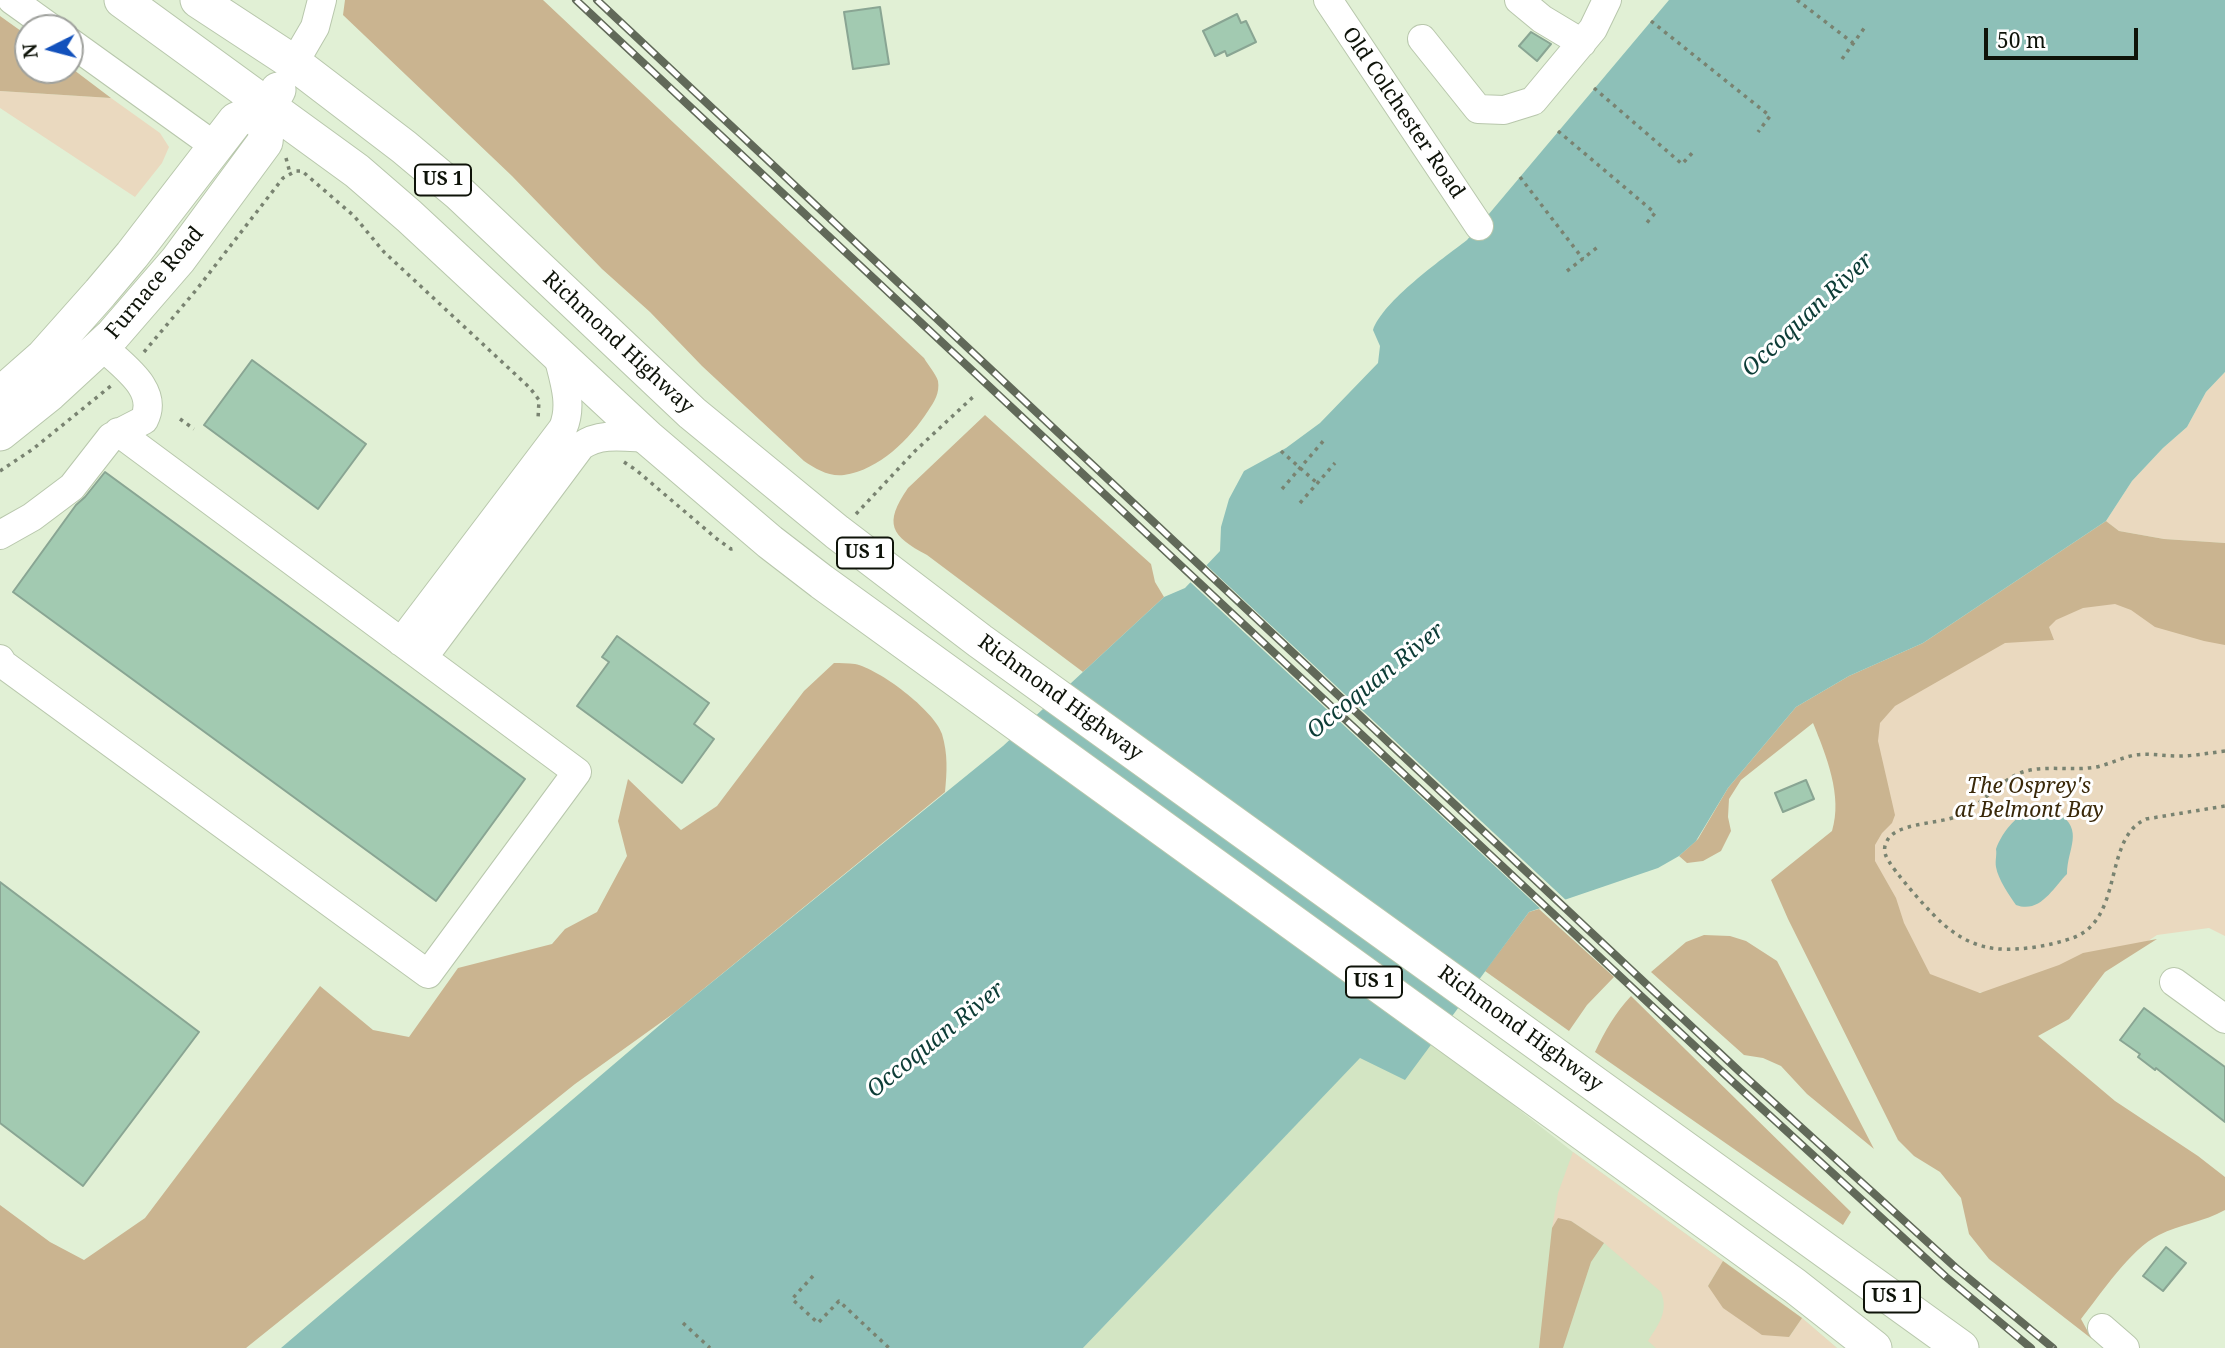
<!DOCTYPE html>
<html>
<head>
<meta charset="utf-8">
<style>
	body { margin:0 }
	#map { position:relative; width:2225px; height:1348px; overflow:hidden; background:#e1f0d5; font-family:"Noto Serif",serif }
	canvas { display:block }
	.north { position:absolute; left:14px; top:14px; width:70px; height:70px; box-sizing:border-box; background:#fff; border:2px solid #9fa19d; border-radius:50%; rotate:264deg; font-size:19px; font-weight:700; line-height:28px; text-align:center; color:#0e1309 }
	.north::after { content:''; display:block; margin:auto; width:24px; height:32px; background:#1251bc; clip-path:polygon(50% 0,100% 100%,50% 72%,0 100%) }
	.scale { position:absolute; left:1984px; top:28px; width:154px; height:32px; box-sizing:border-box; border:4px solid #0e1309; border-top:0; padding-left:9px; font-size:21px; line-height:24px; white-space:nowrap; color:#0e1309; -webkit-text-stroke:5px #fff; paint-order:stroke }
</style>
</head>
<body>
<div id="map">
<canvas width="2225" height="1348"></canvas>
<div class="north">N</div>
<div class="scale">50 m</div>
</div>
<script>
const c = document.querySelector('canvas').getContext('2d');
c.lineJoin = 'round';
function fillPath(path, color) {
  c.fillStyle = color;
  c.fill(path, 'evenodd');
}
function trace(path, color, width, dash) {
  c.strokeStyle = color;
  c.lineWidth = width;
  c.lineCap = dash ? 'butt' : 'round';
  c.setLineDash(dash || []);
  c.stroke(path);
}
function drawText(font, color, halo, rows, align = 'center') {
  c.font = font + ' "Noto Serif",serif';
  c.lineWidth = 6;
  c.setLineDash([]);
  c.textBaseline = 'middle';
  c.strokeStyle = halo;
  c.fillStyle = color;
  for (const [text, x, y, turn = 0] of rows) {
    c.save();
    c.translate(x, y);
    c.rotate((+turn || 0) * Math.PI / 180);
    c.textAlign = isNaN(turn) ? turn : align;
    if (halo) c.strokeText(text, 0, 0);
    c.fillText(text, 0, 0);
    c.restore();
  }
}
fillPath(new Path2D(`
	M1433 1042 1573 1152 1802 1318 1837 1348H1083L1360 1057Z`), '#d3e5c3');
fillPath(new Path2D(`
	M0 91 111 98 160 133 169 147 162 163 135 197 0 108Z
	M2225 372V543L2164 539 2119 531 2106 521 2132 481 2163 448 2187 427 2206 392Z
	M2225 565V936L2209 928 2157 935 2083 985 1916 997 1842 930 1845 734 1905 658Z
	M1573 1152 1723 1261 1708 1286 1789 1337 1802 1318 1837 1348H1656L1648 1341C1658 1325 1669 1312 1661 1292L1604 1243 1571 1221 1552 1228 1558 1193Z`), '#ead9bf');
fillPath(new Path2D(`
	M345 0H543L924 358C928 365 936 374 938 381 940 393 934 402 928 411 910 439 879 470 844 475 829 477 816 469 804 461L702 366 650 312 602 269 512 176 343 15Z
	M0 16 28 36V70H70V67L111 98 0 91Z
	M985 415 1151 564 1155 582 1164 597 1083 672 927 555C891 536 883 524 908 488Z
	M2106 521 2119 531 2164 539 2225 543V645L2204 641 2155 627 2131 610 2115 604 2083 608 2056 620 2049 627 2054 640 2005 643 1895 706 1880 723 1878 741 1895 815 1892 823 1882 833 1875 845V861L1896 898 1904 923 1930 974 1980 993 2059 965 2083 953 2157 939 2105 972 2069 1019 2038 1036 2115 1101 2198 1156 2225 1177V1210C2204 1222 2180 1224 2159 1235 2130 1249 2101 1294 2081 1319L2092 1339 1989 1259 1969 1234 1961 1198 1940 1172 1914 1156 1898 1140 1788 919 1771 880 1832 831C1843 796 1826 755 1813 723L1741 780 1729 799 1728 817 1731 831 1721 851 1703 861 1687 863 1679 856 1698 839 1728 788 1796 707 1849 676 1923 643Z
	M834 663C840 663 848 663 855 664 879 669 934 710 942 734 948 754 947 772 945 792L674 1013 575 1084 246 1348H0V1205L50 1242 84 1260 145 1218 320 986 373 1030 409 1037 458 968 552 944 565 929 597 912 627 856 618 821 628 779 681 830 717 806 804 691Z
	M1539 909 1614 977 1587 1005 1569 1031 1485 971 1529 912Z
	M1704 935 1730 936 1746 941 1777 961 1874 1149 1807 1094 1781 1066 1763 1058 1744 1055 1651 972 1686 942Z
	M1631 996 1851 1212 1843 1225 1595 1052C1605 1031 1615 1013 1631 996Z
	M1558 1218 1571 1221 1604 1243 1591 1262 1563 1348H1539L1552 1228Z
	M1723 1261 1802 1318 1789 1337 1762 1335 1723 1308 1708 1286Z`), '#cab490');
fillPath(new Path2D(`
	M1669 0H2225V372L2206 392 2187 427 2163 448 2132 481 2106 521 1923 643 1849 676 1796 707 1728 788 1696 841 1679 856 1658 868 1529 912 1405 1080 1360 1058 1083 1348H281L674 1013 1003 746 1164 597 1185 588 1220 551 1221 527 1229 499 1244 471 1286 448 1320 423 1378 363 1380 346 1373 330C1383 301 1441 260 1467 240Z
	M2037 808C2045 807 2051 808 2058 813 2085 830 2067 849 2067 874 2053 888 2040 914 2016 905 2009 895 1998 879 1996 867 1995 860 1997 855 1996 849 2002 832 2019 811 2037 808Z`), '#8dc0b8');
fillPath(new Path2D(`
	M1204 563 1568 902 1543 911 1188 580Z`), '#e1f0d5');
const building = new Path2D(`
	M880 7 889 64 853 69 844 12Z
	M1237 14 1241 23 1246 21 1256 42 1227 56 1225 51 1215 56 1203 31Z
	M1531 32 1551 44 1537 61 1519 46Z
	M252 360 366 444 318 509 204 425Z
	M105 472 525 779 436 901 13 592 76 505 85 497Z
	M617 636 709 703 694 724 714 739 682 783 577 706 609 662 602 657Z
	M1806 780 1814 799 1783 812 1775 793Z
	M0 882 199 1032 83 1186 0 1123Z
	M2144 1008 2225 1067V1122L2156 1068 2155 1070 2138 1057 2140 1054 2120 1040Z
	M2166 1247 2186 1263 2163 1291 2143 1276Z`);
fillPath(building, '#a2cab1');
trace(building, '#89a593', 2);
const minor = new Path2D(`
	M12 0 51 28
	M1328 0 1479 226
	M1519 0 1542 19 1582 43
	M1422 39 1478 109 1504 110 1533 101 1593 29 1607 0
	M70 42 216 147
	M294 63 315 27 322 0
	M0 535 32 517 72 487 111 437 144 420C160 389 121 365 102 346
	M401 642 563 428C573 405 564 380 558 356
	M423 658 581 446C600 432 626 437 648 438
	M0 659 3 664 428 974 577 772 118 432
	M2174 982 2225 1019
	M2102 1328 2125 1348`);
const major = new Path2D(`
	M122 0 357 171 409 216 648 438 770 542 822 582 1795 1286 1874 1348
	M198 0 294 63 404 147 459 193 692 413 837 532 980 641 1961 1348
	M0 395 44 356 100 293 132 255 236 120 269 106
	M0 433 50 393 113 335 178 260 265 142 269 106 278 90`);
trace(minor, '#b8c7ac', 30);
trace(major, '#b8c7ac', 37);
trace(new Path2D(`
	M1797 0 1853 43
	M1651 21 1770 116 1758 132
	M1842 59 1865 27
	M1594 88 1682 164 1695 150
	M1558 131 1655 213 1645 225
	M286 158 290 173
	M1520 177 1583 259
	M1567 271 1599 246
	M144 352 197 289 283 178 296 171H302L354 216 384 252 530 388 539 400 538 419
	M180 419 194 429
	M1281 451 1317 483
	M624 462 636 470 717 539 731 549 736 548
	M0 471 33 449 112 385
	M1282 489 1325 439
	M1300 503 1335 463
	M856 514 915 451 973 397
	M2225 751C2209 753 2194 756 2178 756 2163 756 2149 753 2135 755 2119 758 2105 767 2089 768 2068 770 2046 766 2026 771 1998 779 1982 807 1955 817 1937 824 1895 823 1887 841 1884 846 1884 851 1886 856 1891 869 1935 919 1948 928 1959 937 1972 944 1986 947 2010 953 2052 946 2075 937 2124 917 2103 838 2146 819L2225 806
	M813 1276 792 1299 818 1323 839 1301 889 1348
	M683 1323 710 1348`), '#798371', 3.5, [3.5, 5]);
trace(minor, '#fff', 28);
trace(major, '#fff', 35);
const rail = new Path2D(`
	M576 0 1732 1081 1946 1277 2031 1348
	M597 0 1740 1072 1955 1267 2053 1348`);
trace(rail, '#616959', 8);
trace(rail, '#fff', 5, [16]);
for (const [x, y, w] of [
	[443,180,56],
	[865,553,56],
	[1374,982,56],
	[1892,1297,56]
]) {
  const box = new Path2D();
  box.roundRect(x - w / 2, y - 15.5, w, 31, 5);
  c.fillStyle = '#fff';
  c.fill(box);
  trace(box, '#0e1309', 2);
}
drawText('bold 19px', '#0e1309', null, [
	["US 1",443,180],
	["US 1",865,553],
	["US 1",1374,982],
	["US 1",1892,1297]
]);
drawText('21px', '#0e1309', '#fff', [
	["Old Colchester Road",1403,113,56],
	["Furnace Road",155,283,-50],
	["Richmond Highway",618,343,43],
	["Richmond Highway",1060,698,36],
	["Richmond Highway",1520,1029,36]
]);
drawText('italic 21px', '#3a290a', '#fff', [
	["The Osprey's",2029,787],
	["at Belmont Bay",2029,811]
]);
drawText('italic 23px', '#0c3c36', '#fff', [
	["Occoquan River",1808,315,-43],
	["Occoquan River",1376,681,-39],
	["Occoquan River",936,1040,-39]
]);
</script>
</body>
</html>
